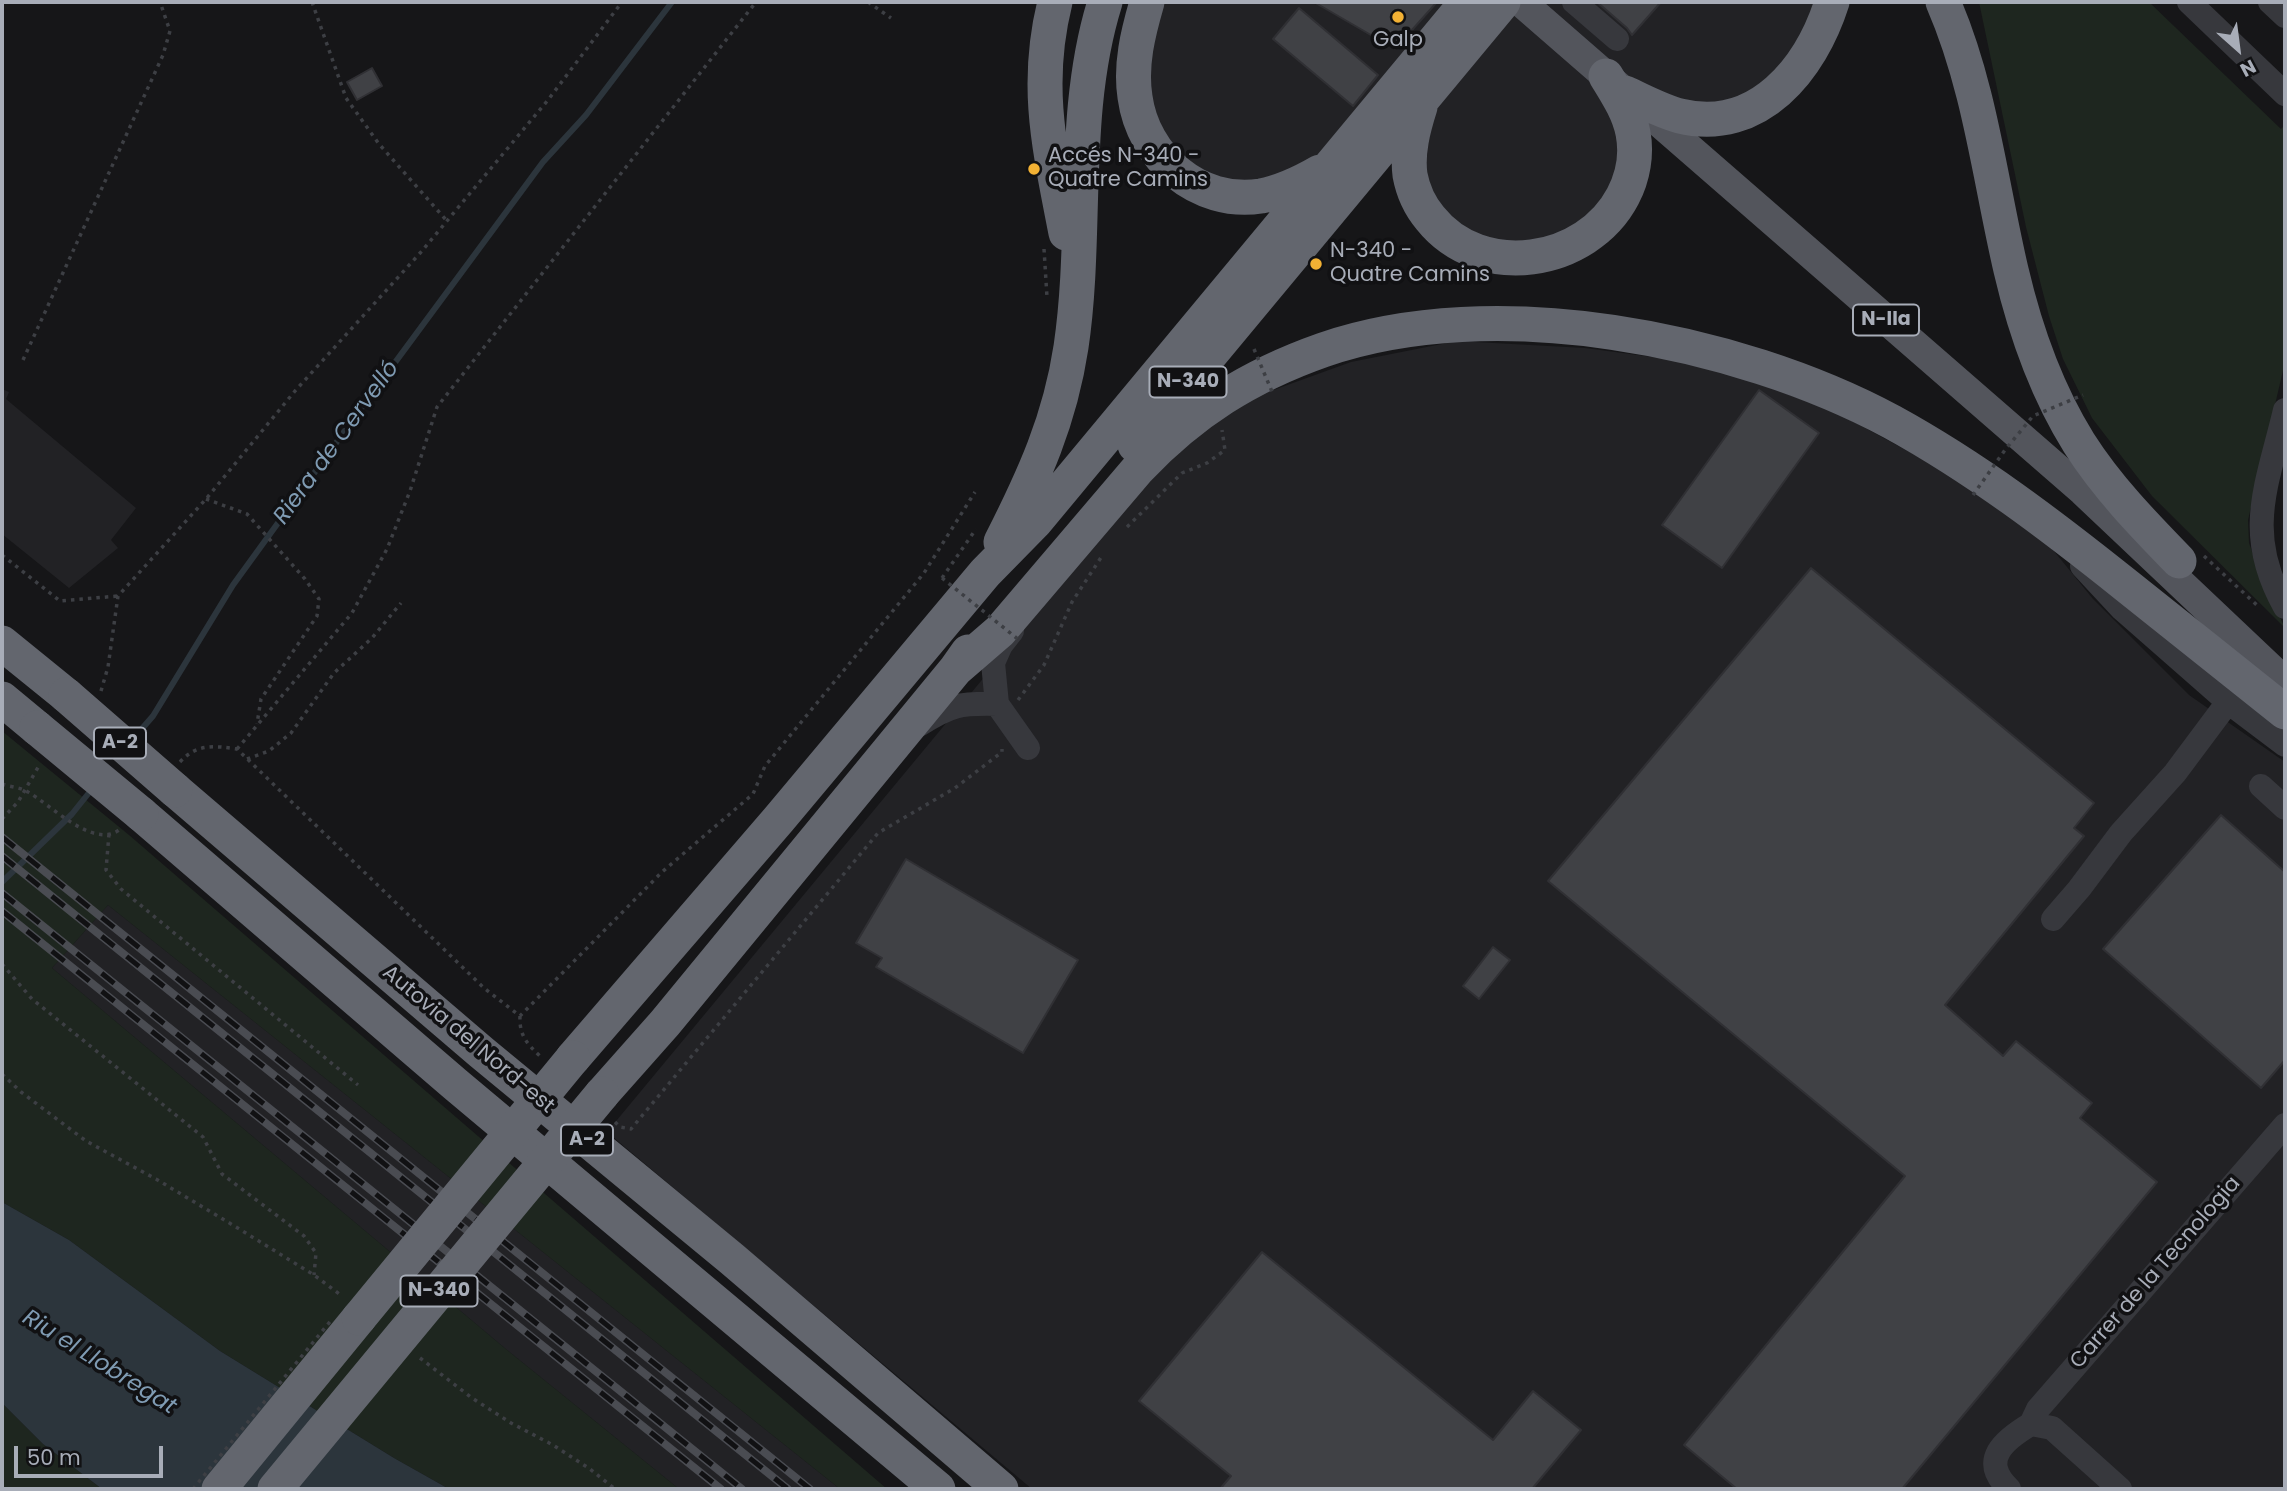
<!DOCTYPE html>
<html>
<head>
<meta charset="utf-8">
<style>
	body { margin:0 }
	#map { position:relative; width:2287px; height:1491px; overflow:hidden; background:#161618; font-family:Poppins,sans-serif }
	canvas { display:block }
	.frame { position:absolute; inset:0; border:4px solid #a8adb8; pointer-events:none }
	.north { position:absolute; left:2203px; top:14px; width:70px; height:70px; -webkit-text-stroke:5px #111113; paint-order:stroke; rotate:152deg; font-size:19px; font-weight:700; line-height:28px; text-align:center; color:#a8adb8 }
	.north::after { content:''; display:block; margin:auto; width:24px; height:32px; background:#a8adb8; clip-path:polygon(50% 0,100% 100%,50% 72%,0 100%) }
	.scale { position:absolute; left:14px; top:1446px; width:149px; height:32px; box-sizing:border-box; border:4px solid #a8adb8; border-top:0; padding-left:9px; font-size:21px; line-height:24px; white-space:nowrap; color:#a8adb8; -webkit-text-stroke:5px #111113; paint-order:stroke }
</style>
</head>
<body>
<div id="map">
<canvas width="2287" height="1491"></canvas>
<div class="frame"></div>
<div class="north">N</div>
<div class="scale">50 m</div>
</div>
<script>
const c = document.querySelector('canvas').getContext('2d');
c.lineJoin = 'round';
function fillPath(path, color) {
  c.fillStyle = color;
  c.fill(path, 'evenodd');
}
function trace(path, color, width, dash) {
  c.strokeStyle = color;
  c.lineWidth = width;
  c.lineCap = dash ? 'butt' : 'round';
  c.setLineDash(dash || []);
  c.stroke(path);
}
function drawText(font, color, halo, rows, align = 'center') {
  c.font = font + ' Poppins,sans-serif';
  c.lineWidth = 7;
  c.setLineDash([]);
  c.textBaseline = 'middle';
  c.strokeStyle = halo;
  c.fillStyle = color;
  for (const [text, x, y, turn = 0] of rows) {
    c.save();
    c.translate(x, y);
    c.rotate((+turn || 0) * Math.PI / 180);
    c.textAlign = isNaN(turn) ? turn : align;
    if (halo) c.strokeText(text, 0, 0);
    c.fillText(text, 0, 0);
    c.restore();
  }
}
fillPath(new Path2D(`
	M1147 2H1832L1784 87 1634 135 1589 235 1466 247 1409 155 1332 165 1258 196 1158 154 1140 27Z
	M1457 341 1585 348 1698 363 1832 410 1939 468 2045 540 2093 599 2189 695 2285 762V1489H1032L607 1132 1156 470 1204 430 1257 396 1351 362Z
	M2 389 9 392 6 399 136 508 111 540 118 548 69 588 2 534Z
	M108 905 840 1489H679L507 1350 52 968Z`), '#222225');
fillPath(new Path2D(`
	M1979 2H2149L2281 129 2285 125V362L2248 520 2249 543 2261 577 2285 628 2152 496 2092 418 2063 359 2049 316 2026 227Z
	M2 731 129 835 887 1489H840L108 905 52 968 507 1350 679 1489H449L394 1458 220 1351 69 1240 2 1202Z
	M2 1403 43 1444 102 1489H2Z`), '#1e261f');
fillPath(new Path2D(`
	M2 1202 69 1240 220 1351 394 1458 449 1489H102L43 1444 2 1403Z`), '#2c353c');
trace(new Path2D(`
	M132 740 153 716 233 585 357 414 543 162 586 115 672 2
	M2 882 72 814 92 789`), '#2c353c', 6);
const building = new Path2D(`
	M1314 2H1437L1395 49Z
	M1597 2H1661L1632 35 1627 28Z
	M1299 8 1378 75 1353 106 1273 39Z
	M372 68 382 86 357 100 347 82Z
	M1759 390 1819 433 1722 568 1662 525Z
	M1811 568 2094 803 2074 828 2084 836 1945 1005 2003 1056 2016 1041 2092 1103 2080 1118 2157 1182 1902 1489H1737L1684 1445 1905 1176 1548 881Z
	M2221 815 2285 872V1060L2261 1088 2103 949Z
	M906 859 1078 960 1023 1053 876 967 882 958 856 943Z
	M1493 947 1510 960 1479 999 1463 986Z
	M1262 1252 1493 1440 1533 1391 1581 1430 1532 1489H1220L1231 1476 1139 1401Z`);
fillPath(building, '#404145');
trace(building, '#303034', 2);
trace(new Path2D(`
	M312 2 346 98 379 144 447 221
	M868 2 891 18
	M1044 249 1047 297
	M23 360 163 55 170 31 160 2
	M206 499 247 514 305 579 319 599 317 616 261 699 257 724
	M1127 527 1182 473 1207 463 1225 450 1222 430
	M2 555 60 601 118 596
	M2204 556 2260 608
	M942 578 976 529
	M101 691 108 667 118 596 206 499 295 391 421 252 548 100 622 2
	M1018 700 1044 665 1072 602 1102 556
	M237 749 352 613 387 549 410 491 437 407 756 2
	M247 759 269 751 291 733 334 673 372 638 401 603
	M180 762C197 743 215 746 237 749L484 988 520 1016 662 872 753 794 765 766 924 573 975 492
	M2 784C10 787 20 787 28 792 51 805 93 849 119 830
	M2 819 18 802 40 764
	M109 834 106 870 121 889 358 1085
	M2 964 32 999 203 1137 222 1174 304 1236 316 1253 314 1275
	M520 1016C519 1035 527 1044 541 1057
	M2 1074 21 1092 86 1141 156 1179 236 1227 314 1275 342 1296
	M615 1122 620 1127 631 1129 878 833 955 788 1002 752V749
	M420 1358 472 1398 511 1423 553 1445 590 1469 615 1489`), '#3d3f44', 3.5, [3.5, 5]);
trace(new Path2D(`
	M1574 2 1617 39
	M2189 2 2285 94
	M2270 2 2285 16
	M2285 410C2267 486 2243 533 2285 607
	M2082 566 2122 609 2228 702
	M1012 631 1001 645 993 663 997 704 1028 748
	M919 725C950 705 960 703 997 704
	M2261 786 2285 808
	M2053 919 2079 889 2121 833 2175 773 2228 702 2285 745
	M2031 1424 2038 1409 2285 1125
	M2009 1489C1979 1460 2004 1440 2031 1424L2052 1428 2120 1489`), '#37383d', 24);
trace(new Path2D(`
	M1521 2 2083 491 2285 682`), '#53555c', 30);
trace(new Path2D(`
	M1055 2C1034 86 1050 150 1066 233
	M1147 2C1138 33 1130 65 1135 97 1143 157 1198 206 1261 196 1282 192 1301 183 1320 172
	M1943 2C1980 87 1990 180 2011 270 2025 330 2046 390 2079 443 2107 487 2143 524 2179 561
	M1625 93C1643 101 1661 111 1680 116 1759 135 1811 68 1832 2
	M1420 107C1413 129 1407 152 1410 175 1413 191 1420 206 1430 218 1481 282 1587 265 1623 196 1633 177 1637 154 1633 133 1629 112 1617 94 1606 76
	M1135 445 1503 2
	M1001 542C1034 477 1060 420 1071 347 1088 233 1070 114 1105 2
	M2 643 66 695
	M956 669 1000 631 1138 469C1192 412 1249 376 1323 350 1493 291 1736 338 1892 422 1976 468 2052 526 2127 586 2180 628 2232 670 2285 712
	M2 699 37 728
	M175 790 481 1052 732 1259 1001 1489
	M141 814 455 1084 938 1489
	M573 1058 779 819 985 573 1035 522 1467 2
	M602 1094 665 1023 956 669 968 652
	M219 1489 359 1318`), '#63666e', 35);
const rail = new Path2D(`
	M2 837 810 1489
	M2 856 788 1489
	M2 893 742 1489
	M2 911 721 1489`);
trace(rail, '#4a4c52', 8);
trace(rail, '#111113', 5, [16]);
trace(new Path2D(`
	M1254 349 1273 394
	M1973 495 2005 450 2033 416 2083 395
	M942 578 1019 640
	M193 1489 333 1318`), '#3d3f44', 3.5, [3.5, 5]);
trace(new Path2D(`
	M66 695 175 790
	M37 728 141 814
	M359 1318 573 1058
	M275 1489 602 1094`), '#63666e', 35);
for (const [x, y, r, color] of [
	[1398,17,7,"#f2b134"],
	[1034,169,7,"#f2b134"],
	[1316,264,7,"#f2b134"]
]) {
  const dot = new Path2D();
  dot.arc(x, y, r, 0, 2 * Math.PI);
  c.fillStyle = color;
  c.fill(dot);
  trace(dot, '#111113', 2.5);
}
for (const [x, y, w] of [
	[1886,320,66],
	[1188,382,77],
	[120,743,52],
	[587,1140,52],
	[439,1291,77]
]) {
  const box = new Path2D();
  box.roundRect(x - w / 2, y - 15.5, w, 31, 5);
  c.fillStyle = '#111113';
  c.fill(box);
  trace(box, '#a8adb8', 2);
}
drawText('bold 19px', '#a8adb8', null, [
	["N-IIa",1886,320],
	["N-340",1188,382],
	["A-2",120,743],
	["A-2",587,1140],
	["N-340",439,1291]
]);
drawText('21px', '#a8adb8', '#111113', [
	["Galp",1398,41,"center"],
	["Accés N-340 -",1048,157],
	["Quatre Camins",1048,181],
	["N-340 -",1330,252],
	["Quatre Camins",1330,276]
], 'left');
drawText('21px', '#a8adb8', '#111113', [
	["Autovia del Nord-est",468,1040,40],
	["Carrer de la Tecnologia",2156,1273,-49]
]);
drawText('italic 23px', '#7f9bb3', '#111113', [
	["Riera de Cervelló",337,443,-54],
	["Riu el Llobregat",99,1363,32]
]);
</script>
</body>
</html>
